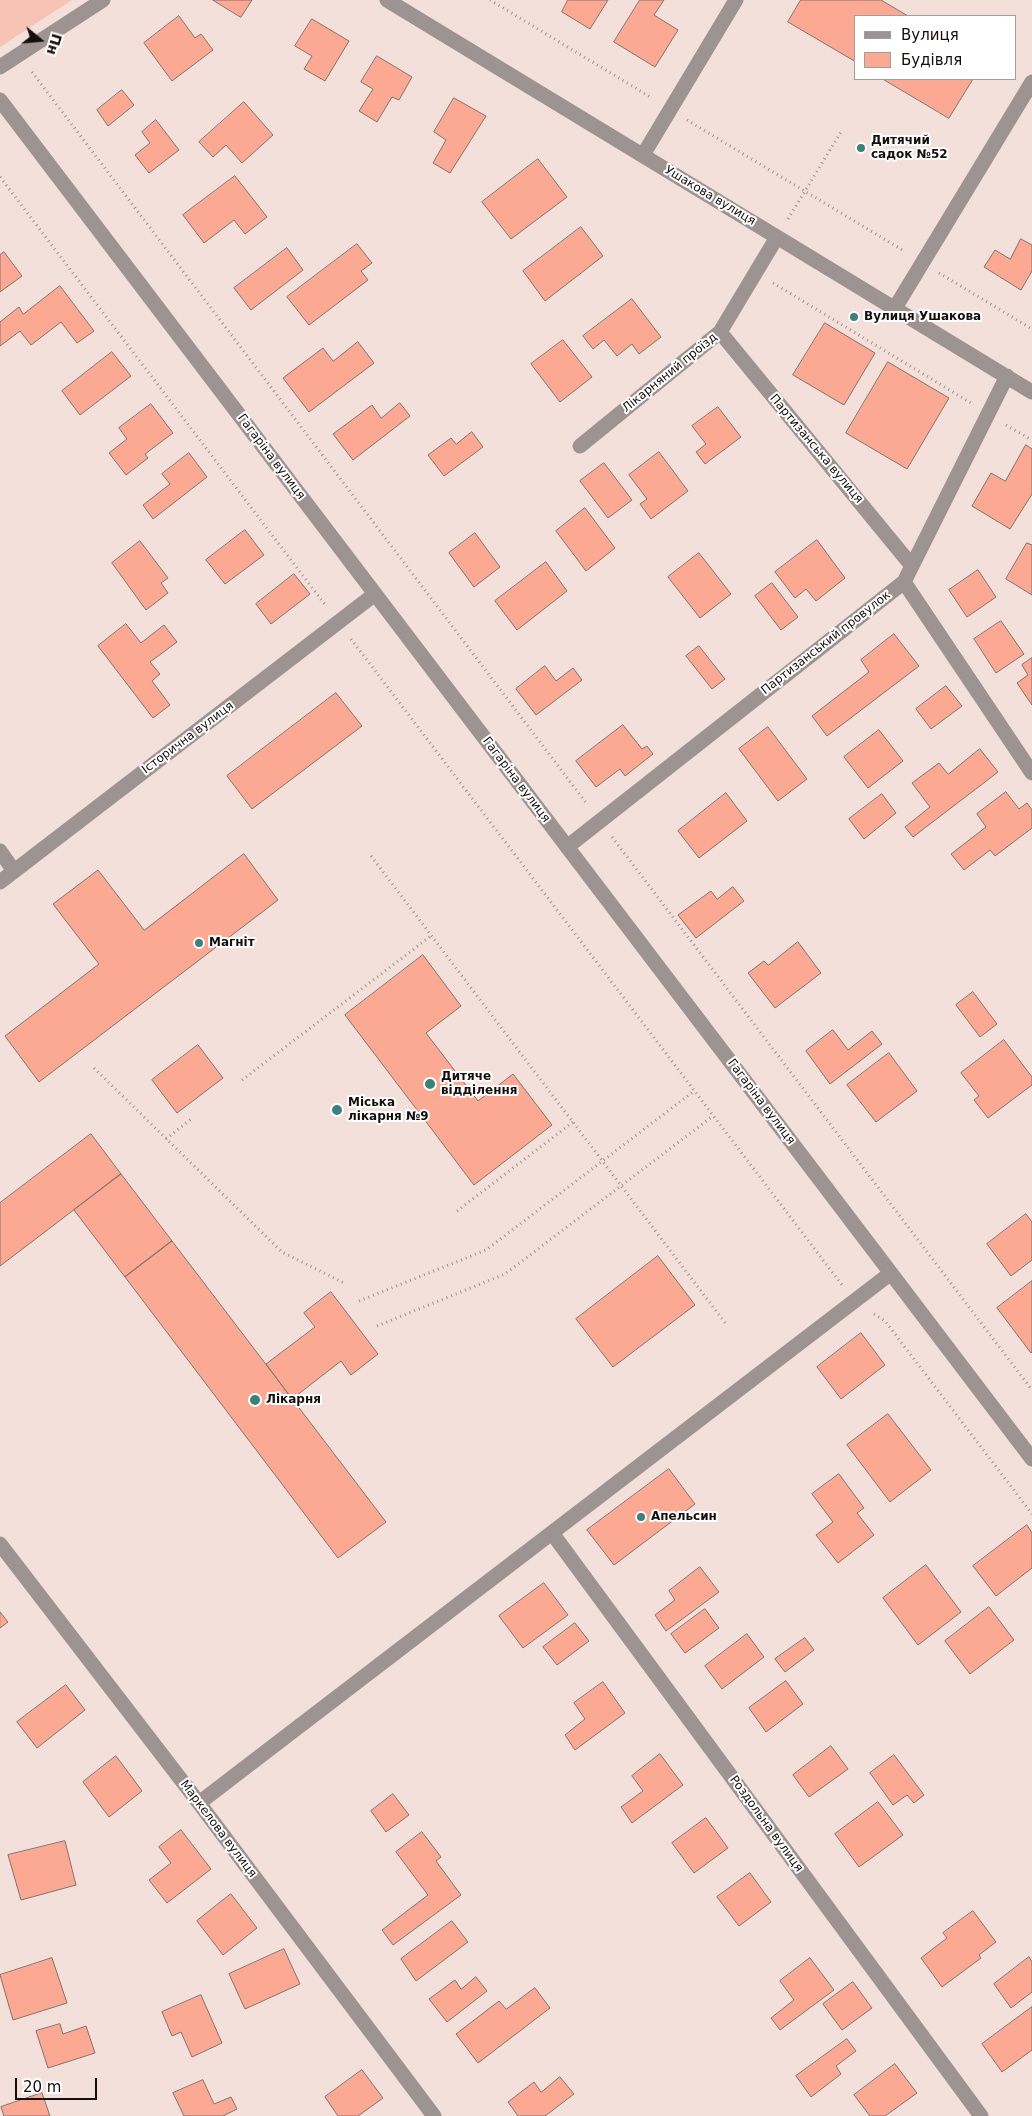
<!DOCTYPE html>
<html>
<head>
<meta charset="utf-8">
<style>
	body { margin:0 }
	#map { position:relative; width:1032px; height:2116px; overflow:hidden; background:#f4e0db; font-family:"DejaVu Sans",sans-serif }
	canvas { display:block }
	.legend { position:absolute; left:854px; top:15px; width:162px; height:65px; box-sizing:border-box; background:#fff; border:1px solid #a19f9e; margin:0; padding:6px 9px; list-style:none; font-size:15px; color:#140e0c }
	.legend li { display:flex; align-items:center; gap:10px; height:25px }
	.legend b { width:25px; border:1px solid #a19f9e }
	.north { position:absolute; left:15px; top:15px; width:50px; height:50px; -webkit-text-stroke:4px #fff; paint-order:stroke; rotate:107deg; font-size:14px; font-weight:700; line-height:20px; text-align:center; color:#140e0c }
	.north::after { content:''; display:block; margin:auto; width:18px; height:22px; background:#140e0c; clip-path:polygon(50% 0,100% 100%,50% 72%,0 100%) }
	.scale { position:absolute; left:15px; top:2078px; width:82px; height:22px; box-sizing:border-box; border:2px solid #140e0c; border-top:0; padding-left:6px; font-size:15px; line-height:18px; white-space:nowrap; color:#140e0c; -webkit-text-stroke:4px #fff; paint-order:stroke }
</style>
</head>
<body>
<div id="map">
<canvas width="1032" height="2116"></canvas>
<ul class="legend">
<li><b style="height:6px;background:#9d9492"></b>Вулиця</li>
<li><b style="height:14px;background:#fba993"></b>Будівля</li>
</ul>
<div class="north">Пн</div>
<div class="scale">20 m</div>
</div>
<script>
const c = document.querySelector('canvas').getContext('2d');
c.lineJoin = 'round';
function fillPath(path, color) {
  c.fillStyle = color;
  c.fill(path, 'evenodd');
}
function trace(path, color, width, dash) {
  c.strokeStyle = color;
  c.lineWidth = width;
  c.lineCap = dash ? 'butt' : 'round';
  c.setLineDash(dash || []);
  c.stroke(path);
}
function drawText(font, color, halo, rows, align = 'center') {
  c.font = font + ' "DejaVu Sans",sans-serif';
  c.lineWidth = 4;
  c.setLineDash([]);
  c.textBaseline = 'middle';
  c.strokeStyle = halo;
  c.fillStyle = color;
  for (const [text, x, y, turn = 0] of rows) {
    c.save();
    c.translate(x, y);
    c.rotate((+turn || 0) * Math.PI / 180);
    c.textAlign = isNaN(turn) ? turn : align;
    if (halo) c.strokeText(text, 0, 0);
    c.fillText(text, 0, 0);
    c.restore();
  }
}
fillPath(new Path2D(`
	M0 0H72L0 47Z`), '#f7c3b5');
const building = new Path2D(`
	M213 0H252L241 17Z
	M568 0H608L590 29 562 12Z
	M640 0H664L654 15 678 30 655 67 614 42Z
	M801 0H881L908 16H856V62L788 22Z
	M179 16 195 38 201 34 213 50 172 81 144 43Z
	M312 19 349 41 325 81 304 69 312 56 295 46Z
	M377 56 412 77 399 100 392 97 377 122 359 111 373 89 361 82Z
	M883 79H973L949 118Z
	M122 90 134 105 108 126 97 110Z
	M454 98 486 116 450 173 433 163 446 140 434 132Z
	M244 102 273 135 242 163 226 145 213 157 199 142Z
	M156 120 179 150 149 173 135 155 150 143 142 132Z
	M538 159 567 197 511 239 482 202Z
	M235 176 267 217 245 234 234 220 204 243 183 215Z
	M581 227 603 256 545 301 523 271Z
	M1021 239 1032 245V271L1021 290 984 267 995 250 1010 259Z
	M357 244 372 263 361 271 368 280 309 325 287 297Z
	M287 248 303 270 251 310 234 288Z
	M4 252 22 276 0 292V255Z
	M60 286 94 331 77 343 61 322 31 345 20 331 0 346V322L19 307 23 314Z
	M632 299 661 337 639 354 632 344 617 356 604 340 593 349 583 336Z
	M825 323 875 353 844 405 793 375Z
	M563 340 592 377 560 402 531 364Z
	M358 342 374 363 309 412 283 378 323 348 333 361Z
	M112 352 131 376 80 415 62 391Z
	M888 362 949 398 907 469 846 433Z
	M400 403 410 416 353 460 333 434 372 405 381 418Z
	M151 404 173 433 145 454 148 458 126 475 109 453 127 439 119 428Z
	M718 407 741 437 705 464 696 452 706 444 692 426Z
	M472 432 483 447 444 476 428 455 451 438 456 444Z
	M1026 445 1032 449V494L1010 529 972 506 991 473 1005 481Z
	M659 452 688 491 651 519 640 504 647 499 629 475Z
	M189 453 207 477 153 519 143 505 170 484 162 474Z
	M604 463 632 500 608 518 580 481Z
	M585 508 615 548 586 571 556 531Z
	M245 530 264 555 225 584 206 560Z
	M475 533 500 567 474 587 449 553Z
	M817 540 845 578 816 601 806 589 795 598 775 572Z
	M140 541 168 578 161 583 168 593 146 610 112 563Z
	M1027 543 1032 545V595L1006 579Z
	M699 553 731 594 700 618 668 577Z
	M546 562 567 591 517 630 495 601Z
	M978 570 996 597 967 617 949 590Z
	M294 574 310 594 271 624 256 604Z
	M772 583 798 617 781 630 755 596Z
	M1001 621 1024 654 996 673 974 639Z
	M126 624 141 643 164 625 177 642 150 662 160 674 152 681 170 705 153 718 98 646Z
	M894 634 919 666 827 736 812 716 869 672 861 660Z
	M699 646 725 679 712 689 686 656Z
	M1032 658V705L1017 683 1028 675 1022 665Z
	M545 666 556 681 573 668 582 680 536 715 516 689Z
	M946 686 962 706 931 729 916 709Z
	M336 693 362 726 252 809 227 776Z
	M623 725 642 749 647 746 653 754 625 776 620 769 596 787 576 761Z
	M768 727 807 779 778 801 739 749Z
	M879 730 903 761 868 788 844 757Z
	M980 749 998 772 913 837 905 827 930 807 912 783 939 763 948 774Z
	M1006 792 1019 809 1027 803 1032 810V828L995 856 990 850 964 870 951 854 986 827 977 814Z
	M726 793 747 821 699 858 678 831Z
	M882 794 896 813 864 839 849 819Z
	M244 854 278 900 39 1082 5 1036 99 964 53 904 98 870 144 930Z
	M733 887 744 901 696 938 678 915 711 891 717 899Z
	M798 942 821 973 775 1008 748 973 764 961 768 965Z
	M423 955 461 1006 426 1033 478 1101 513 1074 552 1125 474 1185 345 1015Z
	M973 992 997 1024 980 1037 956 1005Z
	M833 1030 848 1050 872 1031 882 1044 830 1084 806 1051Z
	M1004 1040 1032 1077V1085L988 1118 974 1100 979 1096 961 1073Z
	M198 1045 223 1078 177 1113 152 1080Z
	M889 1053 917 1091 876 1122 847 1085Z
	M91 1134 121 1174 0 1266V1203Z
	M121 1174 172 1241 125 1277 74 1210Z
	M1026 1214 1032 1222V1260L1011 1276 987 1244Z
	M172 1241 386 1522 338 1558 125 1277Z
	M658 1256 695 1305 613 1367 576 1319Z
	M1032 1281V1352L1031 1353 997 1308Z
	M331 1292 378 1354 351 1375 341 1361 292 1399 266 1364 315 1327 304 1313Z
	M861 1333 885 1365 841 1399 817 1367Z
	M888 1414 931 1470 890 1502 847 1445Z
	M669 1469 695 1504 614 1565 587 1530Z
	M839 1474 864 1508 857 1513 874 1535 838 1563 816 1535 833 1522 812 1494Z
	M1027 1525 1032 1533V1568L996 1596 973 1566Z
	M926 1565 961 1612 918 1645 883 1598Z
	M700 1567 719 1592 666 1631 655 1615 675 1600 669 1591Z
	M544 1583 568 1615 523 1648 499 1616Z
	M989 1607 1014 1640 970 1674 945 1641Z
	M705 1609 719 1628 685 1653 671 1634Z
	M0 1612 8 1622 0 1628Z
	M575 1623 589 1641 557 1665 543 1647Z
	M747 1634 764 1657 722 1689 705 1666Z
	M805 1638 814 1650 785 1672 775 1659Z
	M786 1681 803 1704 766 1732 749 1708Z
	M603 1682 625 1713 575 1750 565 1735 585 1719 574 1703Z
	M66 1685 85 1710 37 1748 17 1722Z
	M831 1746 848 1769 809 1797 793 1775Z
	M660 1754 683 1785 632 1823 621 1807 643 1791 632 1776Z
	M894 1755 924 1795 914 1803 907 1795 893 1805 870 1773Z
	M116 1756 142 1791 109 1817 83 1782Z
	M393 1794 409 1815 386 1832 371 1811Z
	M878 1802 903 1835 859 1867 835 1834Z
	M706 1818 728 1848 694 1873 672 1843Z
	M181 1830 211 1869 167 1903 149 1880 171 1863 159 1847Z
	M422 1832 441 1857 436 1861 461 1895 393 1945 382 1930 428 1895 396 1852Z
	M65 1841 76 1885 21 1900 8 1855Z
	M750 1873 771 1902 739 1926 717 1897Z
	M231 1894 257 1928 223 1955 197 1921Z
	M973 1911 996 1942 979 1955 981 1958 942 1987 921 1958 947 1938 943 1933Z
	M452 1921 468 1942 416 1981 401 1959Z
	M284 1949 300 1984 245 2009 229 1974Z
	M1029 1957 1032 1962V1992L1011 2008 994 1984Z
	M52 1958 67 2003 13 2020 0 1975Z
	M810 1958 834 1990 780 2030 771 2018 794 2000 780 1981Z
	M476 1977 487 1991 447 2022 429 1999 455 1980 461 1989Z
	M853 1982 872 2008 842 2030 823 2004Z
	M535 1988 550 2008 478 2063 456 2034 499 2001 506 2009Z
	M201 1995 222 2043 192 2057 181 2032 172 2036 162 2012Z
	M1032 2007V2050L1002 2072 982 2044Z
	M60 2024 63 2034 86 2026 95 2053 48 2068 36 2031Z
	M847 2039 856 2051 836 2066 841 2074 811 2097 796 2076Z
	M895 2064 917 2093 885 2116H870L854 2095Z
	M362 2070 383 2098 358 2116H338L325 2097Z
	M560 2077 574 2094 545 2116H518L508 2102 534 2082 541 2092Z
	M203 2080 214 2104 231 2097 237 2109 223 2116H184L173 2093Z
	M42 2093 50 2116H4L1 2107Z`);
fillPath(building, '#fba993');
trace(building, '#83726d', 1);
trace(new Path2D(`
	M490 0 652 98
	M32 72 587 804
	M687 120 904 251
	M0 177 326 606
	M788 219 841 132
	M939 273 1032 329
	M773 283 971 403
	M1006 425 1032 440
	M351 639 842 1285
	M612 837 1032 1390
	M371 856 726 1324
	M94 1068 282 1252 344 1283
	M242 1080 431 936
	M166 1139 191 1119
	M457 1211 573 1122
	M359 1301 486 1250 694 1091
	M874 1314 885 1321 1032 1514
	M377 1326 505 1274 713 1116`), '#9f908d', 3, [1, 4]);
trace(new Path2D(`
	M387 0 1032 392
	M0 67 103 0
	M0 100 1032 1459
	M643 155 736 0
	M895 308 1032 82
	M720 332 912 566
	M580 446 720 332 777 237
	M904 582 1032 773
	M567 847 904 582 1007 376
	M0 851 14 871
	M0 882 375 594
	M552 1533 981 2116
	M0 1544 199 1803 434 2116
	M199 1803 891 1273`), '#9d9492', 15);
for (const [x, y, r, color] of [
	[861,148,5,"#3b827a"],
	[854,317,5,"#3b827a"],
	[199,943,5,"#3b827a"],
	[430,1084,6,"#3b827a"],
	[337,1110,6,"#3b827a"],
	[255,1400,6,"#3b827a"],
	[641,1517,5,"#3b827a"]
]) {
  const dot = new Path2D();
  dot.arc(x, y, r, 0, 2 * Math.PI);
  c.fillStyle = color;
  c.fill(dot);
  trace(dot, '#fff', 2);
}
drawText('bold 12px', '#140e0c', '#fff', [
	["Дитячий",871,141],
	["садок №52",871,155],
	["Вулиця Ушакова",864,317],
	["Магніт",209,943],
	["Дитяче",441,1077],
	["відділення",441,1091],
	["Міська",348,1103],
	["лікарня №9",348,1117],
	["Лікарня",266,1400],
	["Апельсин",651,1517]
], 'left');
drawText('12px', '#140e0c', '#fff', [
	["Ушакова вулиця",710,196,31],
	["Лікарняний проїзд",670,373,-39],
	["Партизанська вулиця",816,449,50],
	["Гагаріна вулиця",271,457,53],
	["Партизанський провулок",826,643,-38],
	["Історична вулиця",188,738,-37],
	["Гагаріна вулиця",516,780,53],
	["Гагаріна вулиця",761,1102,53],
	["Роздольна вулиця",766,1824,54],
	["Маркелова вулиця",218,1829,53]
]);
</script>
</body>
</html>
